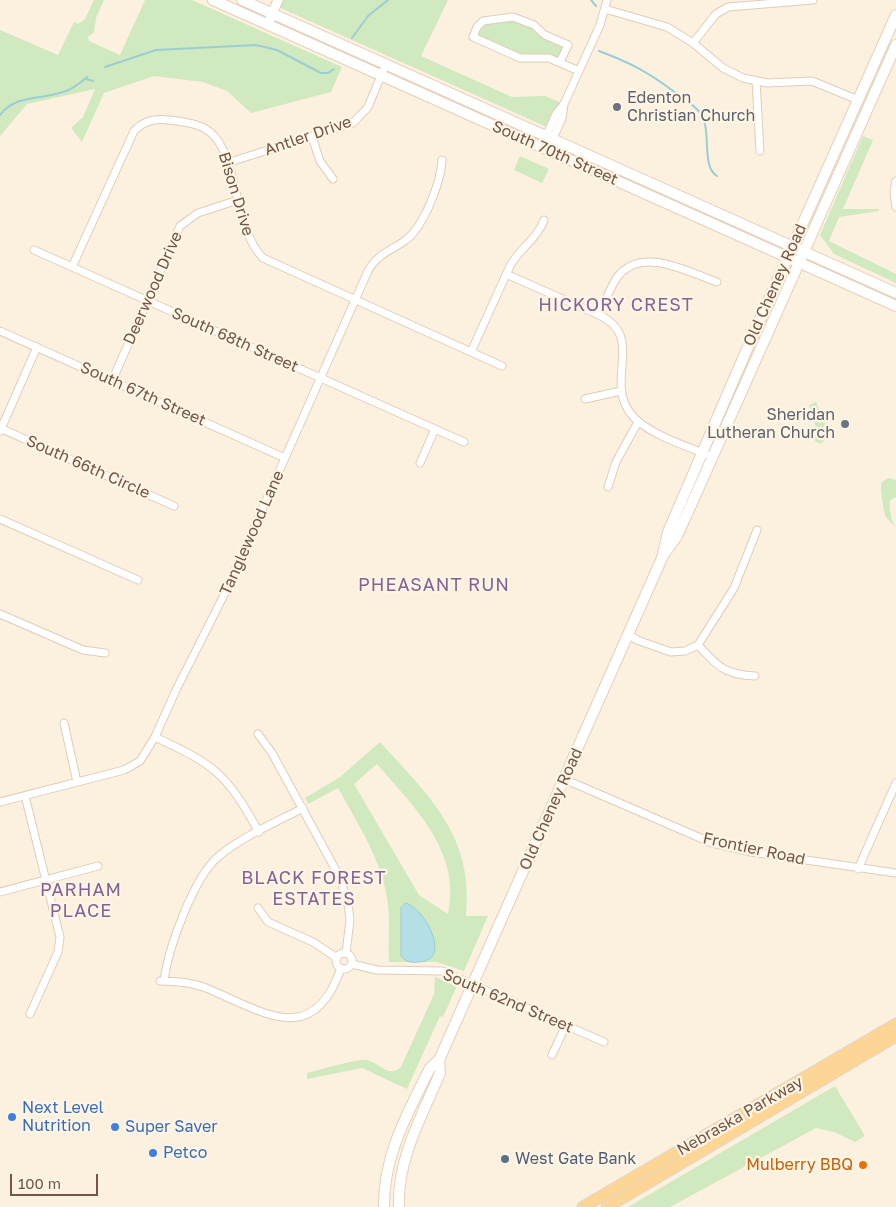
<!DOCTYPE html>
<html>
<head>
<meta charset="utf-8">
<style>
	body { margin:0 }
	#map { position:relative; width:896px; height:1207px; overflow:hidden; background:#fcf1df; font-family:"Golos Text",sans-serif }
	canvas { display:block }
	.scale { position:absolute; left:10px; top:1174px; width:88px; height:22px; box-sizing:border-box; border:2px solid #735647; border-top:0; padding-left:6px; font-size:15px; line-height:18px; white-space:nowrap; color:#735647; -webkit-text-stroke:4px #fff5e5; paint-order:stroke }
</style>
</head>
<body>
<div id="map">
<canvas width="896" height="1207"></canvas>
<div class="scale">100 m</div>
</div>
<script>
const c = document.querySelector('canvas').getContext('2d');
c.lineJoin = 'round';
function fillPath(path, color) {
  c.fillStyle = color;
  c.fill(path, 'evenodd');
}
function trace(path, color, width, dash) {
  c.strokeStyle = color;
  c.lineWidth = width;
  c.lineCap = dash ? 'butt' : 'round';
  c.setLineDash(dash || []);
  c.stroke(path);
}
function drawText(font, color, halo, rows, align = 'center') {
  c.font = font + ' "Golos Text",sans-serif';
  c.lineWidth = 4.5;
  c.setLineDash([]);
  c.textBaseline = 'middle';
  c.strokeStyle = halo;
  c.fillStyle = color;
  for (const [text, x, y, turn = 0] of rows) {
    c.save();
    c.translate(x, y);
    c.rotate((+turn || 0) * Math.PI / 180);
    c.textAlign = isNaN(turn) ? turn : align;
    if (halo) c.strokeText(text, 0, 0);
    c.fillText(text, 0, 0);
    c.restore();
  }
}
fillPath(new Path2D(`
	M94 0H104L96 18 94 32 88 37 89 41 120 55 145 0H192L342 67 331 92 251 113 227 91 203 82 154 76 104 93 82 142 71 128 83 117 95 89 27 104 0 136V30L58 55 74 22 78 24 85 19Z
	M279 0H448L421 56 512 97 545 96 564 104 549 128 276 6Z
	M513 17 568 45 560 62 531 59 473 37 479 24Z
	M863 136 873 140 843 209H879V211L839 217 829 241 896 274V283L834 254 820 235Z
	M520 156 549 169 542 183 514 170Z
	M816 402 825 423 831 432 821 444 815 441 816 428 809 405Z
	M888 478 896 480V497L890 500C889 509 891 521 896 528L885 516C884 508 879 488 882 482Z
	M380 742C430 797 474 836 466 916H488L464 971 437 962H389C388 943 390 923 388 904 383 862 358 824 338 788L308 804 305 798 340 777ZM377 764C414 807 462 852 448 914L419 895 354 784Z
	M435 977 457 986 443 1017 440 1016 407 1089 362 1068 307 1079V1073C320 1070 354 1059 365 1060 379 1061 387 1079 401 1067L434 994Z
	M835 1086 865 1136 855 1142 834 1132 816 1128 670 1207H628Z`), '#d0e9be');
const water = new Path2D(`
	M406 903C425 909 453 960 419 962 411 963 406 962 401 956V908Z`);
fillPath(water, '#b4dfe6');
trace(water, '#9aced7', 1);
trace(new Path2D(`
	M591 0 596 6
	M352 38 368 16 388 0
	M599 51C631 63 650 73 677 94 685 100 695 105 701 114 712 131 701 167 717 176
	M105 67 156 50 256 45 277 50 321 73H328L334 69
	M86 79 93 81
	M0 115C16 94 41 100 63 92 72 90 80 83 87 77`), '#9aced7', 2);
const minor = new Path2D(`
	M605 9 667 27 693 43 723 68 743 78 767 83 812 81 858 100
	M693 43 716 14 728 7 813 0
	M560 62 568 45 545 35 534 25 513 17 483 21 477 27 473 37 520 58H549L579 71
	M756 81 760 151
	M312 137 320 161 333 179
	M551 143 562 118 564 104 600 25 607 0
	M541 147 556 114 564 104
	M227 163 353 123 368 107 386 64
	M896 181 894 192 896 207
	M34 250 464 442
	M72 267 134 131C147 118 160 118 177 121 188 123 200 124 210 132 238 154 234 230 263 258L502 366
	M506 274 599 315C646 337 604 380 631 414 644 432 685 446 706 454
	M599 315C605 303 610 287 618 276 643 246 688 272 717 282
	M0 331 285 458
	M471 352 510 266C519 249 538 238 544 220
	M112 381 180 226 198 213 238 200
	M585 399 621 391
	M0 428 174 506
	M0 431 37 347
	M420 463 435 429
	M608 487 616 462 638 422
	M0 519 138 580
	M0 614 83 650 105 653
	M628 634 637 640 671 652 685 651 698 645 734 588 757 530
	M698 645C717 666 725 675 755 676
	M64 723 77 782
	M258 734 272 753 339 876 348 903 350 920 346 953
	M155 737C215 765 226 773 259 832
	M564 779 712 843 751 852 896 873
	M25 796 60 937 58 952 30 1014
	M0 802 124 770 140 761 155 737 176 690 225 593 368 271C377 254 392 250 406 240 424 226 441 182 442 160
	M858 869 896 783
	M0 892 98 866
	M258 908 268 922 313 942 337 958
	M336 961a8 8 0 1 1 16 0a8 8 0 1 1-16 0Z
	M352 964 377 970 442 971 604 1042
	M160 981C176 981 191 982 206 988 262 1011 313 1050 341 968
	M164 981C168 949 194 876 219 856 243 836 275 823 303 808
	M552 1055 566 1025`);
const tertiary = new Path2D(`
	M268 24 278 0`);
const secondary = new Path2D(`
	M213 0 896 306
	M242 0 896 293
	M662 557 677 536 692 503 896 45
	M384 1207C383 1156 408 1112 430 1068L439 1060 662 558 668 532 757 326 896 15
	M399 1207C397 1159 422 1116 440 1073L439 1060`);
const primary = new Path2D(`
	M583 1207 896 1024
	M607 1207 896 1036`);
trace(minor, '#e0ccbb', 9);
trace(tertiary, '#e0ccbb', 11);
trace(secondary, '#e7cfbb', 12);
trace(primary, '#ddd6d3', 13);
trace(minor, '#fff', 7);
trace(tertiary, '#fff', 9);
trace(secondary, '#fff', 10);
trace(primary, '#fdd696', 11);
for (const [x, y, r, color] of [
	[617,107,5,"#6b7280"],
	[845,424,5,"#6b7280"],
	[12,1117,5,"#3f7fe0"],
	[115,1127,5,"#3f7fe0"],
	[153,1153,5,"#3f7fe0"],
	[505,1159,5,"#5c6f8a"],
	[863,1165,5,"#e8710a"]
]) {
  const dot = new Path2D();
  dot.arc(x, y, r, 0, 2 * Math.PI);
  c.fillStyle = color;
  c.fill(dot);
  trace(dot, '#fff5e5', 2);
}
drawText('16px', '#5b616d', '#fff5e5', [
	["Edenton",627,98],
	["Christian Church",627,116],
	["Sheridan",835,415,"right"],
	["Lutheran Church",835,433,"right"]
], 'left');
drawText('16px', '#735647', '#fff5e5', [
	["Antler Drive",308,136,-19],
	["South 70th Street",555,153,24],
	["Bison Drive",236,194,73],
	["Old Cheney Road",775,285,-66],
	["Deerwood Drive",153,288,-66],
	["South 68th Street",235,340,24],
	["South 67th Street",143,394,24],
	["South 66th Circle",88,467,24],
	["Tanglewood Lane",252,533,-66],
	["Old Cheney Road",551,809,-66],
	["Frontier Road",754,849,12],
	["South 62nd Street",508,1001,23],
	["Nebraska Parkway",740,1116,-30]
]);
drawText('16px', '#366cbe', '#fff5e5', [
	["Next Level",22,1108],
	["Nutrition",22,1126],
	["Super Saver",125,1127],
	["Petco",163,1153]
], 'left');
drawText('16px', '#4e5e75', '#fff5e5', [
	["West Gate Bank",515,1159]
], 'left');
drawText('16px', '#c56008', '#fff5e5', [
	["Mulberry BBQ",853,1165]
], 'right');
c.letterSpacing = '1px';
drawText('18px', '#846296', '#fff5e5', [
	["HICKORY CREST",616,305],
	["PHEASANT RUN",434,585],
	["BLACK FOREST",314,878],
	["ESTATES",314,899],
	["PARHAM",81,890],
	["PLACE",81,911]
]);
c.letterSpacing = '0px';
</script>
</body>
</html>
